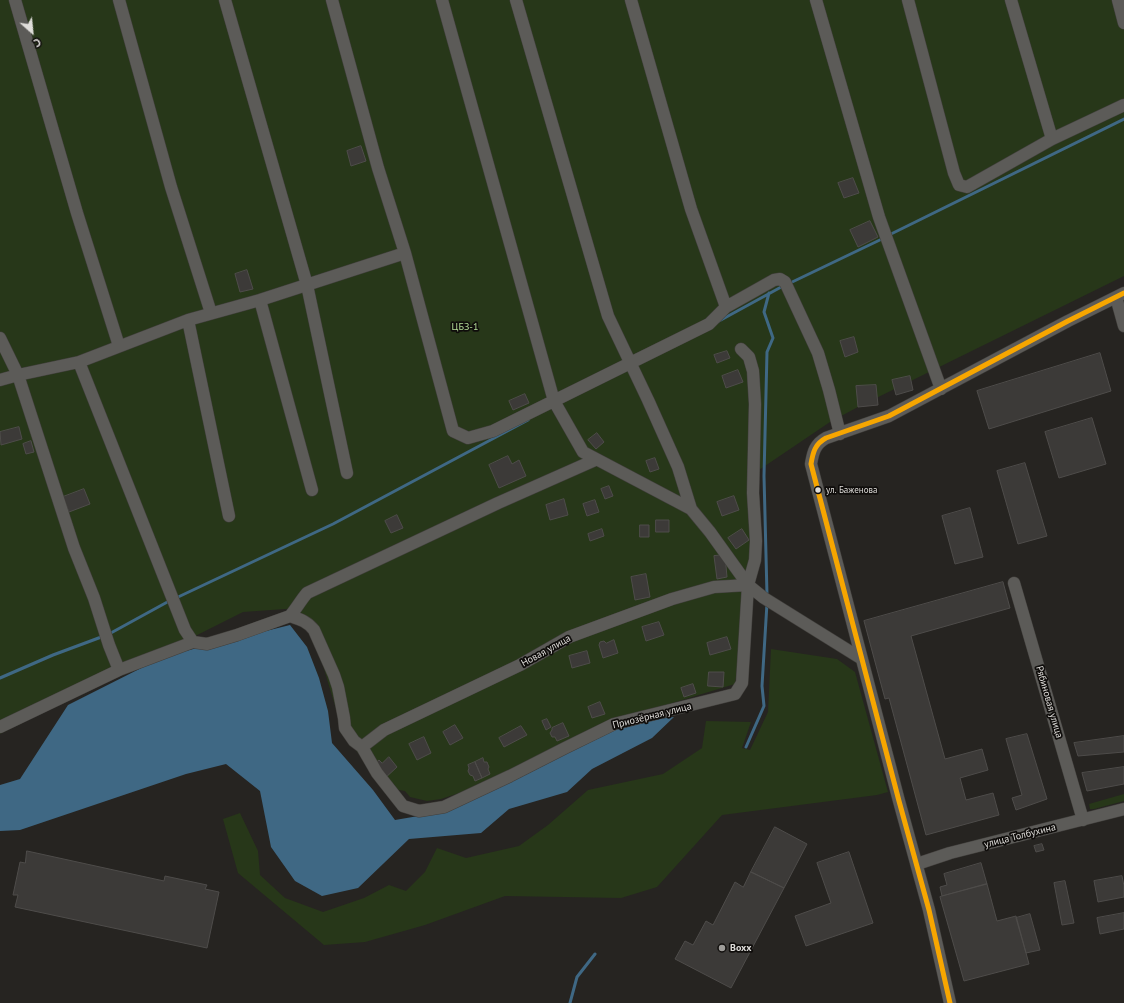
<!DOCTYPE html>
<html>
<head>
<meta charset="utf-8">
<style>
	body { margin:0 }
	#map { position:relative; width:1124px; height:1003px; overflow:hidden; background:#262421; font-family:"PT Sans",sans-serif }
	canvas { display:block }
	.north { position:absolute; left:12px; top:12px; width:40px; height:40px; -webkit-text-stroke:3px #0f0d0b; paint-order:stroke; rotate:153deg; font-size:11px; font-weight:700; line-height:16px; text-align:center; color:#dfddda }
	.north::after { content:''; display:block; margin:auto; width:14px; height:18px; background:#dfddda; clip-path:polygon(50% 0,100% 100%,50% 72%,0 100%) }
</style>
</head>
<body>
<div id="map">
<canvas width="1124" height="1003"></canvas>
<div class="north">С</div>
</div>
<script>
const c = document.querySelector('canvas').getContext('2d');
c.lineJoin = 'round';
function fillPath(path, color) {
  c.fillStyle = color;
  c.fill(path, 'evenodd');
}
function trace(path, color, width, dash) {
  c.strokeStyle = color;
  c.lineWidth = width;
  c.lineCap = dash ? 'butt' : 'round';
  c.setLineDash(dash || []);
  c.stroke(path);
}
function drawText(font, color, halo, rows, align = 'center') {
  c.font = font + ' "PT Sans",sans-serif';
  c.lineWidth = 3.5;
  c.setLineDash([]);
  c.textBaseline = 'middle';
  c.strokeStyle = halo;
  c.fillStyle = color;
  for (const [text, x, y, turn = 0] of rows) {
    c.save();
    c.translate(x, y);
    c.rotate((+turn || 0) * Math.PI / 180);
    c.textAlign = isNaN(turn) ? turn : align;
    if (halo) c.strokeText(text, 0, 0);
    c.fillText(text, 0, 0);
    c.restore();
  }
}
fillPath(new Path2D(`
	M0 0H1124V276L858 407 830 422 759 470 748 585 735 684 606 723 554 747 499 776 471 789 441 799 427 801 410 797 405 791 387 788 344 736 322 662 299 608 243 612 0 734Z
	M771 649 837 659 855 672 888 792 877 795 722 815 657 887 621 898 505 896 425 925 365 942 324 945 238 873 223 819 240 813 258 851 260 875 285 898 323 912 364 898 389 885 406 891 425 872 437 848 466 858 519 846 548 825 588 790 663 774 702 748 706 721 751 722 742 748 750 750 768 712Z
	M1124 794V801L1094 809H1090L1089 804Z`), '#273719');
fillPath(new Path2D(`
	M290 625 307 647 319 678 328 711 332 743 373 790 395 820 436 813 621 724 674 717 652 738 592 769 567 792 509 809 481 833 409 839 358 888 322 896 295 881 271 847 260 791 226 764 186 774 20 830 0 831V785L20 779 68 705 165 656Z`), '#3f6884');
trace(new Path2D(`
	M889 235 1124 119
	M788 284 884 238
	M719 321 783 286
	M767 595 764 476 767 352 773 338 764 312 769 293
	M176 598 333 524 528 420
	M109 634 171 600
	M0 678 53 655 104 636
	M746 747 764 706 762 686 767 603
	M570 1003 577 977 595 954`), '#3f6884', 3);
const building = new Path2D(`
	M361 146 366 161 351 166 347 151Z
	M853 178 859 193 844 198 838 183Z
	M870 221 878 237 858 247 850 230Z
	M247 270 253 289 240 292 235 274Z
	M854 337 858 352 845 357 840 341Z
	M727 351 730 358 717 363 714 355Z
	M1100 353 1111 391 989 429 977 391Z
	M738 370 743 382 726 388 722 376Z
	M910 376 913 390 896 395 892 380Z
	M876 385 878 405 858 407 856 386Z
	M525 394 529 403 513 410 509 401Z
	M1092 418 1106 464 1059 478 1045 432Z
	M19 427 22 439 1 445 0 432Z
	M597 433 604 442 596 449 588 440Z
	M31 441 34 452 26 454 23 444Z
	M508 456 512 464 519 460 526 476 499 488 489 465Z
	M655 458 659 469 650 472 646 461Z
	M1025 463 1047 536 1018 544 997 471Z
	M609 486 613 496 605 499 601 489Z
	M84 489 90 504 69 512 63 497Z
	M734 496 739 510 722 516 717 502Z
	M564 499 568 515 550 520 546 505Z
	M595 500 599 512 587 516 583 504Z
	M970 508 983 557 955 564 942 516Z
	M397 515 403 528 391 533 385 521Z
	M656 520H669V532H656Z
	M640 525H649V537H640Z
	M602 529 604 536 590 541 588 534Z
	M742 529 749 540 736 549 728 538Z
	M725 555 727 577 717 579 714 556Z
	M646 574 650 597 635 600 631 577Z
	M1003 582 1010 608 911 636 945 759 982 749 988 770 960 778 966 800 993 793 999 815 926 835 889 698 885 699 864 621Z
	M659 622 664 635 646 641 642 627Z
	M727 637 731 649 710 655 707 643Z
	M614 640 618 653 603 658 599 645 600 642 604 641 606 643Z
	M587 651 590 663 572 668 569 656Z
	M709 672H724L723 687 708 686Z
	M693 684 696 693 684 697 681 688Z
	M600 702 605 714 592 718 588 707Z
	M547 719 551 727 546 730 542 721Z
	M563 723 569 736 557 741 555 737H552L550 733 552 730V728Z
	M455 725 463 738 450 745 443 732Z
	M521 726 527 735 504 747 499 738Z
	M1027 734 1047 799 1016 810 1012 798 1022 795 1006 739Z
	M1124 736V752L1078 756 1074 743Z
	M424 737 431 753 417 760 409 744Z
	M389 757 397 767 383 780 372 766 379 760 382 763Z
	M483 758 484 762H487L489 767 488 769 490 774 482 778 475 762Z
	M475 762 482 778 475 781 473 776 470 775 468 771 469 768 468 765Z
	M1124 767V784L1087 791 1082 773Z
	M775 827 807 844 784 888 751 872Z
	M1042 844 1044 850 1036 852 1034 846Z
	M27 851 164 881 165 876 207 885 205 889 219 892 207 948 15 907 18 895H13L20 862 25 863Z
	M849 852 873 923 806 946 795 916 831 903 817 863Z
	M981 863 987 884 942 896 940 887 947 885 944 874Z
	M751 872 784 888 731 988 675 959 685 941 693 945 706 921 713 925 735 882 743 887Z
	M1122 876 1124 886V897L1098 902 1094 881Z
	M1065 881 1074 923 1062 925 1054 883Z
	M987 884 997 921 1016 916 1029 964 964 981 940 897Z
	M1124 913V929L1100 934 1097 918Z
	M1030 914 1040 950 1026 953 1016 918Z`);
fillPath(building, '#3c3a38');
trace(building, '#4e4c4a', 1);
const minor = new Path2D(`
	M15 0 77 213 119 346
	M119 0 171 187 211 313
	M225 0 307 285 347 473
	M332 0 378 168 405 253
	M442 0 554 401 583 452 691 509 710 532 748 585 764 598 862 659
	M516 0 608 316 648 400 678 467 691 509
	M631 0 691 209 726 307
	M816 0 879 217 941 389
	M908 0 954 173 959 185 967 187 1052 139
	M1011 0 1052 139 1124 105
	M1118 0 1124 23
	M1116 297 1124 326
	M260 300 312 490
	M188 320 229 516
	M0 338 18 375 74 548 94 598 109 645 119 670 193 642
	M79 362 185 630 193 642 207 644 237 635 290 616C296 609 301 600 307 593L498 503 595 460
	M0 380 18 375 79 362 188 320 260 300 405 253 453 431 468 438 493 431 709 324 726 307 774 280 780 279 785 282 818 353 829 390 840 434
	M1014 583 1083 820
	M290 616C299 619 307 621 314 630L334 675 338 687 344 718 345 728 354 741 362 747 384 730 520 665 569 637 672 599 714 587 748 585
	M0 727 119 670
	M362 747 377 773 403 806 419 811 444 807 510 776 565 748 614 724 735 694 742 683 748 585 755 560 756 541 753 493 755 404 753 371 749 357 741 349
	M917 864 950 853 1124 809
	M950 1003 929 910 899 801 811 464C813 452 815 444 826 438L889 416 1068 321 1124 293`);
trace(minor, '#413f3c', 13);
trace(minor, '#5c5b58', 12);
trace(new Path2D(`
	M950 1003 929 910 899 801 811 464C813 452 815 444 826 438L889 416 1068 321 1124 293`), '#f7a600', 5);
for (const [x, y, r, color] of [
	[818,490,3.5,"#dfddda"],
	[722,948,4,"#9e9c99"]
]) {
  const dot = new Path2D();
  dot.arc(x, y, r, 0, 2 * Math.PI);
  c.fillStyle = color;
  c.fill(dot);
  trace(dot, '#0f0d0b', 1.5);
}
drawText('9px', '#dfddda', '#0f0d0b', [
	["ул. Баженова",826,490]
], 'left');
drawText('10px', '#b6de99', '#0f0d0b', [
	["ЦБЗ-1",465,327]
]);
drawText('10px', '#dfddda', '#0f0d0b', [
	["Новая улица",546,651,-29],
	["Рябиновая улица",1049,702,74],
	["Приозёрная улица",652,716,-14],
	["улица Толбухина",1020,836,-14]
]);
drawText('bold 10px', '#dfddda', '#0f0d0b', [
	["Boxx",730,948]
], 'left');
</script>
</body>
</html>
